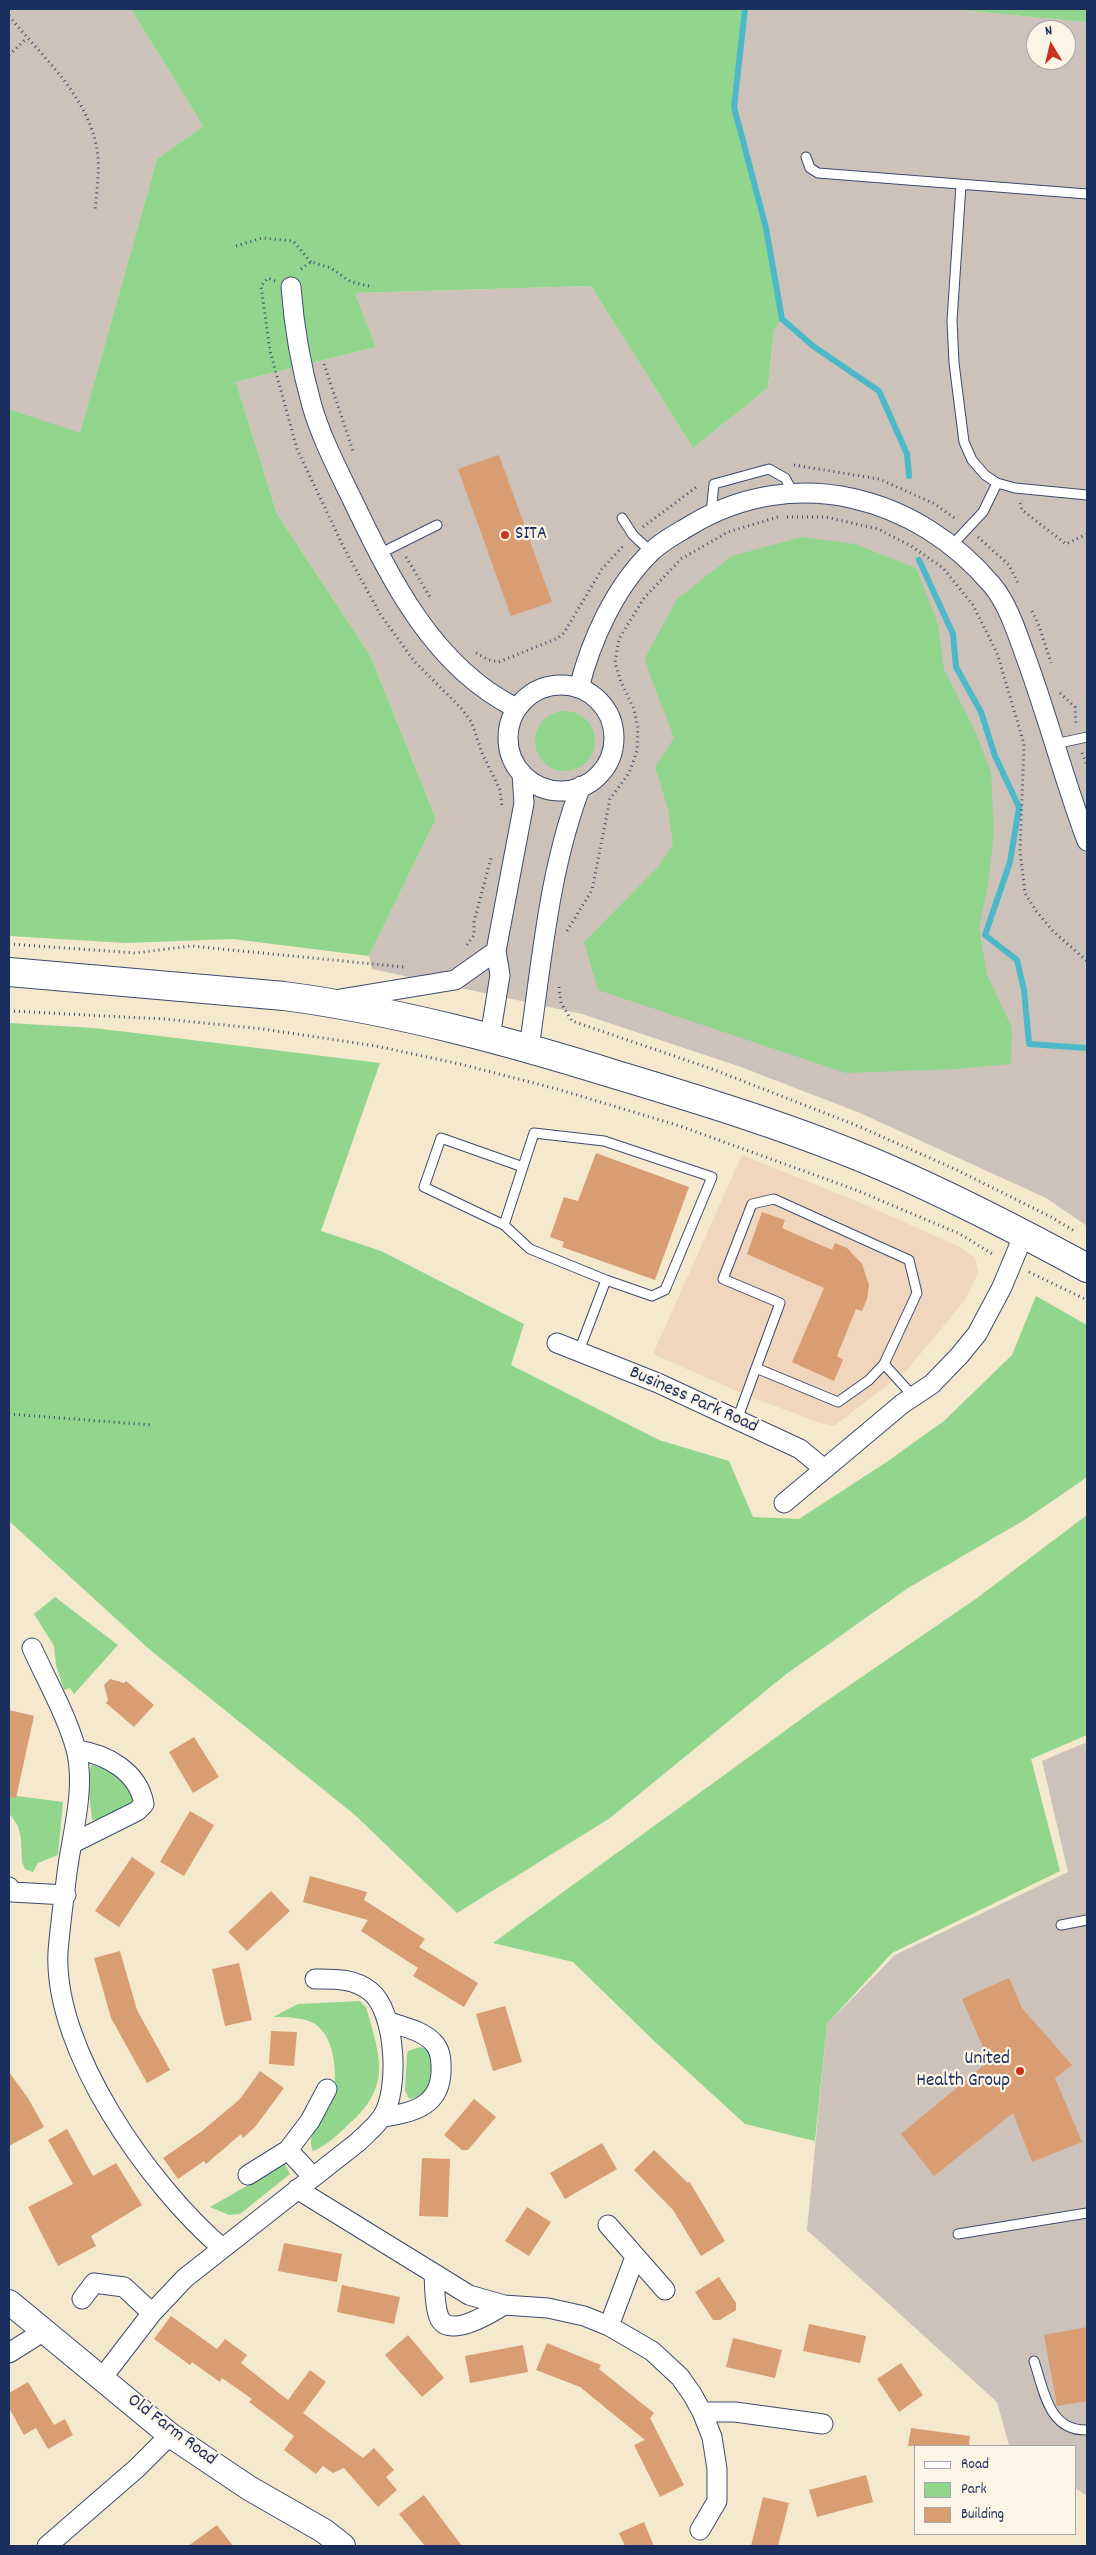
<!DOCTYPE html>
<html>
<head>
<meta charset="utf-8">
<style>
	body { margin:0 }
	#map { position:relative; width:1096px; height:2555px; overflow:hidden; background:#f4e8cd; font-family:Dekko,sans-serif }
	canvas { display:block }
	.frame { position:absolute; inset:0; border:10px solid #1b2f5e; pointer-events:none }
	.legend { position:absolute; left:914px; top:2445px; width:162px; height:90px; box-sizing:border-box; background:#fcf5e5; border:1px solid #a2a6af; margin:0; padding:6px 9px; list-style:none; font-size:15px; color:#1b2f5e }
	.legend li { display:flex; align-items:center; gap:10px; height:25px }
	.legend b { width:25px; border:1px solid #a2a6af }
	.north { position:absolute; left:1026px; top:20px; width:50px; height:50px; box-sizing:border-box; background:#fcf5e5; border:1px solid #a2a6af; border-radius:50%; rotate:351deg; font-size:14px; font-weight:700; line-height:20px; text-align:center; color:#1b2f5e }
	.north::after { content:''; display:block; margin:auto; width:18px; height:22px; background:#c8321e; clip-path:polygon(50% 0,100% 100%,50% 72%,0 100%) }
</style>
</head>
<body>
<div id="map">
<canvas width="1096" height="2555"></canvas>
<div class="frame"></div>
<ul class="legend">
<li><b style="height:6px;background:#fff"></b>Road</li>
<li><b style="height:14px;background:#92d58d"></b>Park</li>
<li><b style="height:14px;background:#d99d74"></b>Building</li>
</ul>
<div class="north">N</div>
</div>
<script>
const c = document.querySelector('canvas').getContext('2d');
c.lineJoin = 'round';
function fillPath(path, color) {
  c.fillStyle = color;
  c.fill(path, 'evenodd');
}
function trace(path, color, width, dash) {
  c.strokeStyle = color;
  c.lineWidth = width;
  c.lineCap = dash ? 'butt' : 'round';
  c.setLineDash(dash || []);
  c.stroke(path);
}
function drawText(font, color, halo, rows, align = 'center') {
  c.font = font + ' Dekko,sans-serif';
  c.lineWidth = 4.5;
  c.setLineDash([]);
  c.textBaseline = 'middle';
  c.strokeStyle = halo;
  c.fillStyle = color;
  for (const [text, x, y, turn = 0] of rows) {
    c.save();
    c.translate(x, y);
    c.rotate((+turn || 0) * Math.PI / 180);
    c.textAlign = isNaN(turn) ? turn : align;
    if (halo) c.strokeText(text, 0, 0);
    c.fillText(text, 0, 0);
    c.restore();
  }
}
fillPath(new Path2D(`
	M742 1155 863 1204 962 1248 975 1258 978 1273 965 1300 907 1370 834 1426 820 1423 746 1395 653 1354Z`), '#efd6bc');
fillPath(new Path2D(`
	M9 9H131L203 126 157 159 80 434 9 409Z
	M745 9H947L1087 22V1226L1046 1198 860 1113 741 1067 582 1014 372 969 369 956 436 819 370 655 277 514 236 382 376 347 355 293 591 286 693 448 768 388 774 329 748 164 734 107ZM1036 30H1066V60H1036Z
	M1087 1742V2496L1075 2488V2446L1009 2445 997 2402 807 2230 827 2024 895 1955 1068 1872 1042 1761Z`), '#cdc2b9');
fillPath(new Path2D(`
	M131 9H745L734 107 766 228 782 319 774 329 768 388 693 448 591 286 355 293 376 347 236 382 277 514 370 655 436 819 369 956 233 939 126 943 9 936V409L80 433 157 159 203 126Z
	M947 9H1087V22Z
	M802 537 855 544 916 568 938 624 944 669 975 731 991 772 994 832 988 885 979 928 987 975 1012 1028 1011 1064 955 1069 846 1073 598 990 584 942 659 866 673 844 668 809 655 767 674 738C665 710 652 686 645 658L677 599 732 556Z
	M535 741a30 30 0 1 1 60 0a30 30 0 1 1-60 0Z
	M9 1023 94 1028 380 1063 321 1231 381 1251 524 1324 511 1365 659 1440 729 1461 753 1517 799 1519 888 1461 944 1421 1012 1355 1036 1296 1087 1325V1477L1026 1519 908 1588 785 1675 610 1818 457 1913 355 1815 149 1649 9 1521Z
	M1087 1515V1735L1031 1759 1060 1871 892 1953 827 2024 815 2141 745 2124 652 2039 573 1962 493 1943 815 1709 977 1598Z
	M55 1597 118 1645 74 1694 70 1688 64 1690 56 1665 54 1646 34 1614Z
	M91 1765C110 1769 128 1781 134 1801L100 1819 92 1820 88 1782Z
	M9 1795 63 1802 58 1855 38 1863 33 1872 25 1869 22 1862 21 1839 18 1826 9 1813Z
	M360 2001 366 2007C381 2059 392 2087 347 2126 336 2136 326 2146 313 2151 304 2131 326 2118 332 2100 338 2078 336 2038 315 2024 304 2017 286 2017 273 2017L298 2004Z
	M420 2047 429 2049 436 2060 425 2095 409 2099 405 2090 407 2054 408 2051Z
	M285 2164 290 2174 240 2214 229 2215 210 2207Z`), '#92d58d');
trace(new Path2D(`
	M745 9 734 107 766 228 782 319 813 346 879 391 907 454 909 476
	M919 560 953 634 956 667 981 712 995 756 1019 807 1010 862 985 935 1017 960 1024 990 1029 1044 1087 1048`), '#4db9c8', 6);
fillPath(new Path2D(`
	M499 455 552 602 511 616 458 469Z
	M596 1153 689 1187 655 1280 562 1247 564 1242 550 1237 564 1197 578 1201Z
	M762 1212 785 1220 782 1228 832 1250 835 1243 847 1248 862 1264 869 1285 867 1299 862 1311 856 1309 837 1356 843 1360 834 1381 792 1362 824 1288 747 1254Z
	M110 1679 124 1683 126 1681 154 1705 134 1727 106 1703 108 1700 104 1685Z
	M9 1710 34 1716 16 1798 9 1797Z
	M194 1737 219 1777 193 1793 169 1752Z
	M190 1811 214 1825 184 1876 160 1862Z
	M132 1857 155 1873 119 1927 95 1911Z
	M310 1876 367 1892 364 1900 425 1939 419 1947 478 1983 464 2007 413 1976 418 1968 361 1931 368 1920 303 1902Z
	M271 1891 290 1911 247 1951 228 1932Z
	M120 1951 137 2010 170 2070 147 2083 111 2018 94 1958Z
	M239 1963 252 2020 225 2026 212 1969Z
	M1009 1978 1022 2008 1072 2065 1055 2078 1082 2142 1032 2162 1013 2113 934 2176 901 2134 989 2061 962 1999Z
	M505 2006 522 2062 493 2071 476 2014Z
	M271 2031 297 2032 294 2066 269 2064Z
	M260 2071 284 2088 255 2127 243 2138 241 2134 206 2164 204 2161 178 2179 163 2158 202 2131 240 2099Z
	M9 2072 28 2098 44 2127 9 2146Z
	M474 2099 496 2117 468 2150H462L444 2135Z
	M67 2129 93 2176 116 2163 142 2205 91 2236 96 2246 58 2266 28 2207 73 2184 48 2140Z
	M602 2143 617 2169 565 2199 550 2173Z
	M654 2150 688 2183 689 2181 725 2241 701 2256 673 2210 634 2170Z
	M422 2158 450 2159 448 2217 419 2216Z
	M527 2207 551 2222 529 2256 505 2241Z
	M284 2243 342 2254 337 2282 278 2271Z
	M719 2277 736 2303V2310L720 2320H713L695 2292Z
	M342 2285 400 2297 394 2324 337 2312Z
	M171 2316 217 2349 225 2339 247 2355 241 2363 288 2400 310 2370 326 2382 303 2413 363 2458 374 2448 394 2470 386 2477 397 2490 378 2507 344 2468 333 2473 323 2466 316 2474 284 2450 294 2436 249 2402 252 2399 222 2378 220 2382 192 2362 190 2365 154 2339Z
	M809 2324 866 2336 860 2363 803 2351Z
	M1087 2327V2401L1057 2406 1044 2335Z
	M408 2335 444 2378 422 2397 385 2355Z
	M733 2338 782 2350 775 2378 726 2367Z
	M547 2343 601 2365 599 2369 654 2413 650 2418 684 2485 660 2497 634 2445 645 2440 580 2387 536 2370Z
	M523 2345 528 2372 470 2383 465 2356Z
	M901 2363 923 2395 899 2412 877 2379Z
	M28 2382 54 2425 65 2419 73 2435 48 2449 36 2428 24 2435 9 2408V2393Z
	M911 2428 970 2436 969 2446H908Z
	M866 2475 873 2502 817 2517 809 2490Z
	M424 2495 444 2522 462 2546H425L399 2514Z
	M763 2497 789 2503 778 2546H751Z
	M644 2522 654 2546H625L619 2533Z
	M217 2525 233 2546H188Z`), '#d99d74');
const service = new Path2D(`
	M806 157 810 168 818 173 1087 194
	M961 185 952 321 954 363 964 442 972 460 985 475 997 483 1015 488 1087 495
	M711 513 714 484 769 469 785 478 794 494
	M622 518 633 535 651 552
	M952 545 983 512 997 483
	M379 554 437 525
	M1055 744 1087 737
	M504 1225 424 1187 441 1138 523 1167
	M579 1351 606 1280 652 1296 665 1290 712 1177 604 1141 534 1133 504 1225 530 1249 606 1280
	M884 1364 913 1396
	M737 1420 756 1368 838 1402 869 1380 884 1364 917 1293 909 1260 774 1199 752 1204 723 1279 780 1303 756 1368
	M1061 1925 1087 1920
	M958 2234 1087 2213
	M1034 2361C1044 2390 1048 2431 1087 2430`);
const minor = new Path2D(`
	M291 287C294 327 301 367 312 406 321 437 337 468 351 497 390 578 432 666 516 708
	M508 738a53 53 0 1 1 106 0a53 53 0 1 1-106 0Z
	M579 688C591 640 615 587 651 552 662 541 678 533 691 525 795 463 917 496 992 585 1008 604 1017 633 1025 655 1048 717 1064 780 1087 841
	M340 999 455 980 496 951
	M490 1037 500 975 496 951 524 803 522 774
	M529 1048C542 960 549 869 581 786
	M557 1343 658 1383 800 1449 823 1468
	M784 1503 902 1404 932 1384 959 1356 977 1334 1002 1287 1024 1234
	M32 1648C47 1681 66 1714 76 1749 86 1789 72 1833 67 1873 64 1898 60 1926 58 1952 53 2051 150 2186 222 2248
	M73 1843 137 1811 144 1804C138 1771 106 1754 76 1750
	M9 1887 12 1892 66 1895
	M383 2117C414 2113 443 2105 441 2066 441 2057 440 2049 433 2042 422 2030 402 2027 387 2021
	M288 2150 313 2177
	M248 2175 288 2150 310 2121 327 2089
	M297 2189 469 2295 504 2305 548 2308 584 2316 609 2326 652 2351 680 2377 692 2394 702 2412 712 2437 717 2469V2501L700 2530
	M608 2225 665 2290
	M434 2274C435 2287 434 2305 439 2317 448 2340 491 2313 504 2305
	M82 2299 94 2283 124 2287 152 2313
	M609 2326 635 2257
	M9 2353 44 2331
	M102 2378 152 2313 185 2278 358 2142C366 2134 376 2126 382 2117 400 2091 396 2011 370 1991 353 1978 334 1979 315 1979
	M702 2412H735L823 2424
	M47 2546 137 2468 170 2435`);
const tertiary = new Path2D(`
	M9 2302 170 2435 249 2488 324 2531 343 2546`);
const primary = new Path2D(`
	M9 972 284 996C397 1011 508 1041 617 1075 707 1102 798 1130 884 1167 953 1197 1021 1232 1087 1268`);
trace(service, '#3c4b6f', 11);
trace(minor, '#3c4b6f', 21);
trace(tertiary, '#3c4b6f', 26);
trace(primary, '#3c4b6f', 30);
trace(new Path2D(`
	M9 16C42 57 87 94 97 149 100 169 97 190 95 210
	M9 55 27 38
	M236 246 262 238 293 241 311 262
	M301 269 311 262 331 268 351 282 369 286
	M275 281 268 278 261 286 270 351 297 449 343 546 380 614 414 661 463 710 472 723 482 753 500 790 502 806
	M324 364 353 451
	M794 465 879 479 933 503 956 519
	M1020 503 1022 510 1066 544 1087 534
	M787 517H826L878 529 911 546 943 568 973 605 997 653 1024 744 1020 851 1025 893 1036 911 1054 932 1087 961
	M643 527 698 486
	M978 537 1009 565 1019 585
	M406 557 430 597
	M1032 611 1039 626 1051 663
	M476 653 489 660 499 662 558 638 564 633 602 569 624 545
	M1060 693 1075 707 1076 726
	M1082 753 1087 765
	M567 931 592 890 610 799 629 773 637 751 638 728 634 709 621 682 615 662 619 639 644 598 681 559 728 532 778 517
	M9 944 135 953 191 946 404 967
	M467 945 474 935V922L491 858
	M559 987 561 1003 572 1021 712 1069 858 1126 957 1170 1051 1217 1076 1232
	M9 1011 164 1019 263 1029 376 1046 460 1064 557 1089 680 1126 856 1190 960 1234 994 1255
	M1029 1272 1087 1300
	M9 1414 151 1425`), '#3c4b6f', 3, [1, 4]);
trace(service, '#fff', 9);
trace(minor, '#fff', 19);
trace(tertiary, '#fff', 24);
trace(primary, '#fff', 28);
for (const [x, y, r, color] of [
	[505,535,5,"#c8321e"],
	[1020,2071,5,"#c8321e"]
]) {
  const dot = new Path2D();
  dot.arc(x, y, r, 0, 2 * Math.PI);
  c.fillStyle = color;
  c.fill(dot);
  trace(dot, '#fcf5e5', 2);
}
drawText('19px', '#1b2f5e', '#fcf5e5', [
	["SITA",515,535],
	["United",1010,2060,"right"],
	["Health Group",1010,2082,"right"]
], 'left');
drawText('19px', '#1b2f5e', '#fcf5e5', [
	["Business Park Road",693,1401,24],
	["Old Farm Road",171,2431,37]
]);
</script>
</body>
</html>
